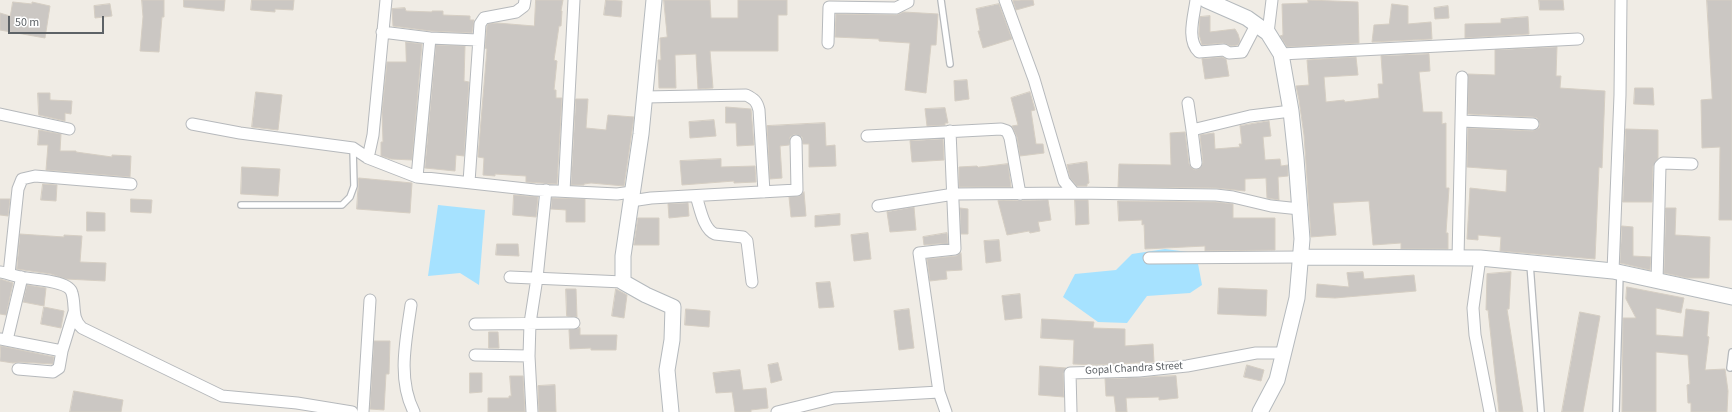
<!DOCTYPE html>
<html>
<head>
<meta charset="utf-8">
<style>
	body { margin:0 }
	#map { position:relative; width:1732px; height:412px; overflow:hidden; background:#f0ece5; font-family:"Source Sans 3",sans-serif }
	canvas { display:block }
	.scale { position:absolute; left:8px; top:16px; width:96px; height:18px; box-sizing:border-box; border:2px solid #5d6266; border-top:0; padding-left:5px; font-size:12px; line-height:14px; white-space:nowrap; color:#5d6266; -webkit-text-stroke:3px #fff; paint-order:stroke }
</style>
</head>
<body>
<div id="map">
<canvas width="1732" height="412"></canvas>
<div class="scale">50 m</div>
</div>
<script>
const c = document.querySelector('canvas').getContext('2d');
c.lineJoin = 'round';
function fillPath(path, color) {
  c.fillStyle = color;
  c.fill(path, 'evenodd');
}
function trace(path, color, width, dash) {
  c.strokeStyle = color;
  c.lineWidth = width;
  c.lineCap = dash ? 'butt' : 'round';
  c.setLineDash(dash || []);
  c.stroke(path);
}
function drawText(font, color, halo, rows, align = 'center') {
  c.font = font + ' "Source Sans 3",sans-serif';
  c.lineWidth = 4;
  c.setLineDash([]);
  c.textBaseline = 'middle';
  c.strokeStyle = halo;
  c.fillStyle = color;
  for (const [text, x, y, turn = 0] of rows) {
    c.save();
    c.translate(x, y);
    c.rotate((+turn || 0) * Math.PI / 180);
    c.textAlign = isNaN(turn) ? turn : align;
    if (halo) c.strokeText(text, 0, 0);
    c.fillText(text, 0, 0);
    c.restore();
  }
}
fillPath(new Path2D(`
	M438 205 485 210 479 285 460 273 428 276Z
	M1165 249 1196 253 1202 285 1190 293 1147 296 1127 323 1098 322 1063 297 1075 274 1116 270 1132 254Z`), '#a6e2ff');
const building = new Path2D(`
	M142 0H164V17H162L159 52 140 51 143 17Z
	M184 0H225L224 11 184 7Z
	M252 0H294L293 10 275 9V12L251 10Z
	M536 0H563L561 11H562L561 26H559L554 60 557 61 554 90H556V98H562L557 184 526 182V176L495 174V176L483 175 484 158 478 157 487 49 485 48 487 26 488 24 497 23 534 26Z
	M606 0 622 1 621 17 604 15Z
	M664 0H710L711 18H738V0H787V15H778V51H710L713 88 698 89 696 54 675 55 676 88H659L658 60H661L660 38 667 37Z
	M1021 0H1033L1034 5 1016 10 1013 1Z
	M1308 0 1358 2 1359 43 1287 47 1280 36 1283 35 1282 4 1308 3Z
	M1539 0H1563L1564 10H1540Z
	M1707 0H1732V220H1719L1720 147 1702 148 1701 100 1712 99Z
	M13 2 32 4V2L50 6 45 38 0 30V13L10 16Z
	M110 4 112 16 95 18 94 6Z
	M999 4 1012 39 983 48 978 31H980L976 9Z
	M1392 4 1408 6V24L1431 22 1432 39 1372 42 1374 25 1389 24Z
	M1448 6 1449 18 1435 19 1434 8Z
	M405 8 406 11 432 12V11H443V15L470 16V20H474L472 33 431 31 393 26 392 9Z
	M904 12 938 14 936 45H931L926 93 905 90 910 43 879 41V39L835 37 836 14 896 15Z
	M1210 16V32L1235 29 1238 34 1240 41 1238 45 1231 46 1223 43 1202 45 1199 34 1200 17Z
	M1528 17 1529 34 1465 38V24L1501 23V19Z
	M406 42 422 44 412 160 391 159 381 156V142H383L382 112 387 62H406Z
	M436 45 465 46 464 81 469 82 464 156 456 155 455 171 425 168Z
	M1557 47 1556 76H1561L1560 88 1605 91 1602 168 1599 167 1595 259 1500 251 1501 237 1478 235V240L1467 239 1470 188 1506 192 1507 170 1467 167 1468 128 1533 131 1539 128 1540 124 1537 118 1533 117 1468 114V74L1495 75V50Z
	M1429 54 1430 71 1419 72 1423 112H1442V124L1446 123V188H1449L1446 233H1448V249H1401V243L1373 245 1369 201 1333 203 1336 235 1311 237 1304 135 1299 100 1296 86 1309 85 1307 60 1356 57 1358 75 1324 77 1326 102 1344 100 1345 102 1379 98 1378 84H1383L1381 56Z
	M1222 57 1226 59 1229 76 1205 79 1202 59Z
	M967 80 969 99 955 101 954 81Z
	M1635 88H1653L1654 105 1634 104Z
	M256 92 282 95 278 130 252 127Z
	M1030 92 1035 110 1031 111 1036 144H1043L1044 153 1020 156 1017 137 1012 126 1018 125 1011 98Z
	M38 93H50V100L72 101 71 114 65 113V121L39 115Z
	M576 99H588L586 128 606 130 608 115 634 117 624 186 591 183 584 184V185H571Z
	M726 107 751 109 754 145 737 146 736 123H726Z
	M945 108 948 123H945V125L927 126 925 109Z
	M714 120 716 136 690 138 689 122Z
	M1269 121 1271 136 1263 137 1265 160 1280 159 1281 166 1288 165V176L1278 177 1279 200 1267 198 1266 178 1245 179V191L1216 188 1118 187 1119 164 1171 165 1170 133 1185 132 1189 164 1193 169 1196 170 1200 168 1203 163 1200 135 1214 133 1215 149 1240 147 1239 144H1242L1240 126Z
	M825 123 826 146 835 145 836 166 809 167V144H803L802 137 795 134 790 137 789 145 780 146 782 178 770 179 767 126Z
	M1626 129 1658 130V159L1653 166 1652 202H1623Z
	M39 130 61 134 60 151H76V152L112 157V155L131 156 130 177 46 170 48 145H38Z
	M943 139 944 160 912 162 910 141Z
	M721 159V167L755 166 756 182 734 183V181L682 185 680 161Z
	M1087 162 1089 183 1087 184V186H1077L1070 178 1067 165Z
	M1008 164 1011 187H959V167L977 166 978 167Z
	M242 167 280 169 278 196 241 194Z
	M359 178 412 183 410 213 357 209Z
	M43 184 57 185 56 201 41 200Z
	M804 192 806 216 791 217 789 197 800 196Z
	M514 195 538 197 536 217 513 215Z
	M552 198 585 199V222H566V210L551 209Z
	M0 199H10L8 216 0 215Z
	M131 199 152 200 151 213 131 212Z
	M1048 200 1051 220 1038 222 1040 231 1030 233 1029 231 1007 235 998 201Z
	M1075 200H1088L1089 224 1076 225Z
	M1118 201 1216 202 1233 204V218H1275V250L1205 251V246L1145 249 1144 224 1142 225V220L1119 221Z
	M688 203 689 216 669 218 668 204Z
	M914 207 916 230 890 232 887 212Z
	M960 208 968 209V234H961Z
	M1666 208H1676L1675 235 1710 237 1709 278H1687L1664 273Z
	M87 212 105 213V231H87Z
	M840 214V225L815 227V216Z
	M638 218H659V245H634Z
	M1622 226 1633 227V256L1651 257 1650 270 1620 263Z
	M868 233 871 259 854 261 851 235Z
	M947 233 948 243 924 245 923 237Z
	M20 234 64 237V235L82 236 80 262 106 263 105 281 66 279 51 274 17 269Z
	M999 240 1001 261 986 263 984 241Z
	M497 244H518L519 256 496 255Z
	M961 253 962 270 946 271 947 279 930 281 927 259 956 256Z
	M1363 272 1364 279 1414 275 1416 291 1335 298 1316 297 1317 284 1349 287 1347 273Z
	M1511 272 1509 309H1507L1523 412H1499L1488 310H1486L1487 274Z
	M0 279 13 283 6 315 0 314Z
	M830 282 834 307 819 308 816 283Z
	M27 285 46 288 44 306 23 302Z
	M1627 287 1684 298 1681 313 1656 308V335L1683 337 1686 309 1709 312 1707 336 1709 337 1705 370 1725 369 1728 391 1727 412H1691V403H1688L1687 385 1690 384 1688 355 1656 352V412H1622L1623 318H1636L1626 299Z
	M1219 288 1267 290 1266 316 1218 314Z
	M566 289H576L577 317 567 316Z
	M616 289 627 295 624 318 612 316Z
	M1020 294 1022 318 1005 320 1002 296Z
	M44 307 64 311 61 328 41 324Z
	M686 309 710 311 709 327 685 325Z
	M909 309 914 348 899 350 894 311Z
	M1580 312 1600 316 1583 412H1562Z
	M1042 319 1094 322 1093 328 1125 329V346L1153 344 1154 362 1095 365 1073 364 1074 340 1041 338Z
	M580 328V335H617L616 350H591V348L570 349 569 330Z
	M489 332H498L499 348H489Z
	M374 341H390L389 374H386L384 410 370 409Z
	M1 346 54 357 53 364 19 362 13 363 0 361Z
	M778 363 782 380 771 383 768 365Z
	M1247 365 1264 370 1261 381 1244 377Z
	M1040 366 1066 368 1063 373 1064 397 1039 395Z
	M740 370 743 390 766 388 768 408 751 410V412H735L732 392 716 393 713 373Z
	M470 373H482V392L470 393Z
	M510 376H523L525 412H488V398H509V396H511Z
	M1176 376 1178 398 1159 400V397L1126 398 1127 412H1116L1114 396H1106L1105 379Z
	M555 385 556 412H539L538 386Z
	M74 391 123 400 121 412H70Z`);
fillPath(building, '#cbc7c3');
trace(building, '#d5cec3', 1);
const lane = new Path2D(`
	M941 0 950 64
	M241 205H342L350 197 354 186 353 149
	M1530 264 1541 412
	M1730 368 1732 352
	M1616 412 1620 273`);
const street = new Path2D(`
	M386 0 373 135 368 158 417 177 535 190 617 194 632 192
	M1005 0 1034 79 1064 181 1074 193 1216 195 1233 197 1271 206 1300 209
	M1196 0C1194 16 1186 40 1199 52L1224 50 1229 53 1242 52 1256 25
	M382 32 430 38 478 40
	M1268 33 1272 0
	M828 43 829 7 896 8 908 2V0
	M1281 54 1578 39
	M645 97 746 95C754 99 757 101 759 110L764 192
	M1188 103 1192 130 1250 116 1291 111
	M0 114 69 129
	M1461 121 1533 124
	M192 124 240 133 353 148 368 158
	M1192 130 1196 163
	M867 136 1001 129 1007 131 1010 138 1020 194
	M417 177 430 38
	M469 182 480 24 484 18 516 12 524 6 525 0
	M564 191 574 0
	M696 196C700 207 703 229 715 234L743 237 747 241 752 282
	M631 201 651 198 797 190 796 141
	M878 206 954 194 1074 193
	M1149 258 1301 257
	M1458 258 1462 77
	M1480 258 1473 308 1475 335 1490 412
	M1613 271 1620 95 1621 0
	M0 272C7 273 14 276 21 277 33 280 69 280 72 293 76 306 71 318 82 328L222 396 297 403 352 412
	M9 274 18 189 22 179 35 176 131 184
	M510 277 623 282
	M1657 281 1660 166 1663 163 1692 164
	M411 305C406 340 397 379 414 412
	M475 324 574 323
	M0 339 62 351
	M7 340 22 277
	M475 355 529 356
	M18 369 53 372 59 368 62 351 74 312
	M363 412 370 300
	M532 412 529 356 530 323 537 278 546 190
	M777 412 834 398 939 392
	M946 412 939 392 919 253 955 249 950 131
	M1071 412 1070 373 1139 371 1187 366 1256 353H1283`);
const secondary = new Path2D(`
	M654 0 641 134 623 256V282L646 295 673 307 672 340 667 370 671 412
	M1206 0 1247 18 1268 33 1281 54 1291 111 1296 158 1302 239 1297 298 1277 380 1260 412
	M1301 257 1480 258 1542 264 1613 271 1732 297`);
trace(lane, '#b6b9bc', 8);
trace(street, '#b6b9bc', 13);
trace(secondary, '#b4b9bd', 17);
trace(lane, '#fff', 5.5);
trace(street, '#fff', 11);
trace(secondary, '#fff', 15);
drawText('11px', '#5d6266', '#fff', [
	["Gopal Chandra Street",1134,369,-3]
]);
</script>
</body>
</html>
